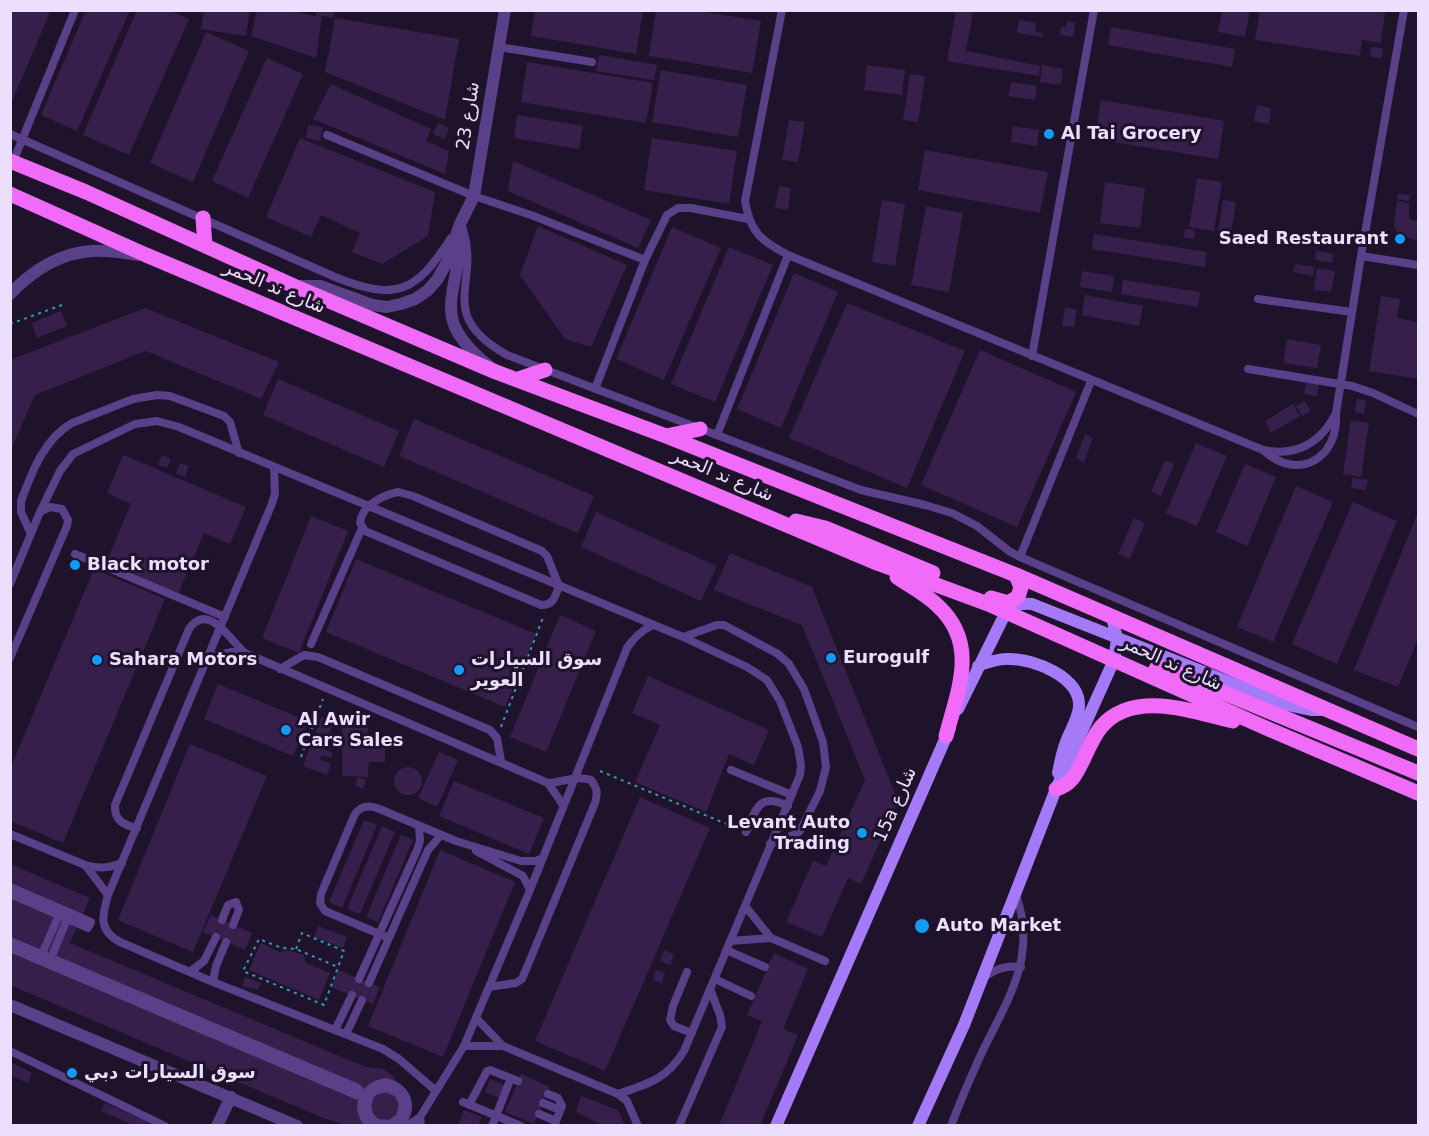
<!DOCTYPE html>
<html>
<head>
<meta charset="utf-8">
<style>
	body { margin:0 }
	#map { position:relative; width:1429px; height:1136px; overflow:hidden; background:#1e132b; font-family:"DejaVu Sans",sans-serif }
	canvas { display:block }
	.frame { position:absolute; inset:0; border:12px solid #ecdefd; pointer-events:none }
</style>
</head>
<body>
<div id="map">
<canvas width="1429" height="1136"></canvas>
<div class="frame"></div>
</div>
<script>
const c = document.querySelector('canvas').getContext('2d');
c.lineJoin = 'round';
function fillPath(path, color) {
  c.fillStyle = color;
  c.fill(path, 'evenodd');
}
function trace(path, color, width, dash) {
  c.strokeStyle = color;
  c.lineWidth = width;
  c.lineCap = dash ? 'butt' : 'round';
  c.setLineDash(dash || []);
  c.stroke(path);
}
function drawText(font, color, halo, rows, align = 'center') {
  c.font = font + ' "DejaVu Sans","Noto Naskh Arabic",sans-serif';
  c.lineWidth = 6;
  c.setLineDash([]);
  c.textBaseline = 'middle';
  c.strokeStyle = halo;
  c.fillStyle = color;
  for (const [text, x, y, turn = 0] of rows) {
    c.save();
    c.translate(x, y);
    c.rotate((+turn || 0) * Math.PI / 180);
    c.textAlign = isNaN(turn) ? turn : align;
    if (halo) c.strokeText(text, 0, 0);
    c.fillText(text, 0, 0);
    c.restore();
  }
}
fillPath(new Path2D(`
	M10 10H51L10 106Z
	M86 10H130L77 131 41 115Z
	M137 10H169L189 19 129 155 83 135Z
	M204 10H250L246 36 201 29Z
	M257 10H284L316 16 317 10H335L333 18 322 16 316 58 251 36Z
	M535 10H643L636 54 531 36Z
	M656 10H693L761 21 752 73 649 56Z
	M956 10 973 12 966 51 1040 66 1039 76 947 61Z
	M1222 10H1250L1245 37 1218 32Z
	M1260 10H1370L1385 13 1381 43 1362 40 1360 56 1255 40Z
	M335 18 459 39 445 120 325 72Z
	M1019 20 1036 23 1035 32 1042 33V37L1017 33Z
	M1067 21 1075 22 1073 37 1060 35 1061 27H1066Z
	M1111 27 1235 49 1232 67 1108 45Z
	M206 32 249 51 193 182 150 163Z
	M1371 47 1383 48 1382 58 1370 57Z
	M599 55 657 65 654 80 596 71Z
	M267 58 303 74 248 198 212 181Z
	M527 62 653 83 646 123 521 102Z
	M867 65 905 70 902 95 864 90Z
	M1042 65 1063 69 1061 85 1040 82Z
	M661 70 747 85 738 137 652 122Z
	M910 74 925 76 918 122 903 120Z
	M1011 82 1037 86 1035 100 1008 96Z
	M331 84 431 129 426 141 449 151 445 174 313 119Z
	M1101 100 1224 121 1218 159 1095 139Z
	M1257 105 1271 108 1269 124 1254 121Z
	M517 115 583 126 579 149 514 138Z
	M789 120 805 122 798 162 782 160Z
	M438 123 449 128 445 139 433 134Z
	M308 125 323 127 320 141 306 138Z
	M1013 126 1039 130 1037 146 1011 142Z
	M300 138 435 192 428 236 382 264 352 252 360 233 321 215 311 237 266 217Z
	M652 138 737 151 729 204 644 190Z
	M925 150 1048 172 1040 213 918 190Z
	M513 161 651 220 638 248 508 191Z
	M1197 178 1222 182 1214 231 1189 227Z
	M1105 182 1145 188 1140 228 1100 223Z
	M779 186 791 188 788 210 775 208Z
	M1398 194 1410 195 1409 201 1397 199Z
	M882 200 905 204 895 266 872 262Z
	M1223 200 1236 202 1231 234 1218 232Z
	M1397 201 1409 203V219L1418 221 1417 240 1400 236 1394 227Z
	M926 206 963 213 949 292 911 285Z
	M538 226 627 265 591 347 565 339 520 275Z
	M672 227 721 248 664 380 616 359Z
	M1185 229 1195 230 1194 239 1184 238Z
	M1094 234 1207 252 1205 267 1092 249Z
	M729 247 773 265 715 402 671 384Z
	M1316 251 1334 254 1332 263 1315 260Z
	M1295 264 1315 267 1313 276 1293 272Z
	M1317 268 1335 271 1331 292 1314 290Z
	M1082 271 1114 276 1112 292 1080 287Z
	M794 273 838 292 781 428 737 409Z
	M1123 280 1200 292 1198 307 1121 294Z
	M1085 295 1143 306 1139 326 1082 315Z
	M1381 296 1400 299 1397 318 1418 322V379L1369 371Z
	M847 303 965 351 907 488 789 438Z
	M145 308 279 362 261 399 146 351 35 395 10 452V360Z
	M1065 308 1077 309 1074 327 1062 326Z
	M61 311 67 326 37 338 32 323Z
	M1287 339 1321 345 1317 368 1283 363Z
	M980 350 1076 392 1017 527 921 485Z
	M278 379 399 431 384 467 263 415Z
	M1306 382 1319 384 1317 396 1304 394Z
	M1357 399 1366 401 1364 414 1355 412Z
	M1305 401 1311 411 1302 416 1296 406Z
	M1293 404 1300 416 1271 433 1265 421Z
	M414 419 594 496 578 533 399 456Z
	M1351 420 1369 423 1361 477 1343 474Z
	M1085 434 1093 438 1084 462 1076 458Z
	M1196 443 1227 456 1197 526 1166 513Z
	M123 455 246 507 230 544 204 533 178 594 106 563 131 504 107 493Z
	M162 455 171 459 167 468 158 465Z
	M1165 460 1174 464 1161 496 1151 492Z
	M180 463 189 466 185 477 176 473Z
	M1245 464 1276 477 1247 546 1216 532Z
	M1353 478 1368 480 1366 490 1351 488Z
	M1296 486 1333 502 1273 642 1237 627Z
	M1353 502 1397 521 1337 664 1292 644Z
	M596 512 717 566 701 601 581 547Z
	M1418 512V639L1398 687 1354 670Z
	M311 516 348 531 299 653 262 638Z
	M1134 518 1145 523 1130 559 1118 554Z
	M730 553 812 587 898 801 861 884 848 878 822 937 786 922 813 861 826 866 865 780 802 625 714 590Z
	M356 559 536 634 505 707 326 632Z
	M94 569 165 599 63 843 10 821V769Z
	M560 615 596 631 546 752 510 737Z
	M648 676 769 730 754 765 729 754 706 812 635 782 660 725 632 713Z
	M218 684 308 721 293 756 204 719Z
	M321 717 334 721 324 749 333 753 331 758 322 755 320 760 331 764 327 775 303 766Z
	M342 724H368V748H385V762H369L368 777 342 776Z
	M190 744 267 776 193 952 118 920Z
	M439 752 458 760 437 807 418 798Z
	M394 781a14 14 0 1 1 28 0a14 14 0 1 1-28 0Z
	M358 777 366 780 363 789 355 786Z
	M454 781 544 818 529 854 439 816Z
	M640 797 710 828 605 1071 535 1041Z
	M364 820 377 825 342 908 329 902Z
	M382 826 395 832 360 914 347 909Z
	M401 835 413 840 378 922 366 917Z
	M440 850 515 882 443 1057 368 1026Z
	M10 864 90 898 70 943 344 1058 367 1067 383 1069 393 1076 399 1086 401 1109 389 1126H349L323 1118 10 985Z
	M211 915 252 933 245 950 203 932Z
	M318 926 347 937 343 948 314 937Z
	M261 943 280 952 287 950 304 955 306 963 330 973 319 1000 249 970Z
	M664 950 674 954 670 965 660 961Z
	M774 953 808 969 783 1029 798 1035 760 1126H719L762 1021 747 1015Z
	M338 970 380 987 373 1004 331 987Z
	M656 970 665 972 662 983 653 980Z
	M245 977 261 983 258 990 242 986Z
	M10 1062 32 1073 28 1083 12 1076 13 1073 10 1072Z
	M521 1074 550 1087 534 1124 505 1112Z
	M490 1079 507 1086 501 1099 485 1092Z
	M581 1096 618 1110 625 1126H604L576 1112Z
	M105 1103 148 1122 147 1126H135L101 1111Z
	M464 1110 482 1117 478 1126H458Z`), '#36204b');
trace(new Path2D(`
	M10 324 62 305
	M501 727 544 615
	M301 757 323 699
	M600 771 736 828
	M296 949 302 933 344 951 324 1005 243 971 259 939 282 948 296 949 338 967`), '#3799b9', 2, [3, 4.5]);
trace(new Path2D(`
	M782 10 745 201C750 232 761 241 788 255L1263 450C1296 457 1321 443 1336 413
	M499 47 592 62
	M10 134 335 277C397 302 416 292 451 238
	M327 135 474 196 531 215 645 260
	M13 162 75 10
	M461 224C484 283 432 312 507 355L861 490 925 505 952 513 977 526 1009 551 1020 557 1418 727
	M1361 256 1418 265
	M1258 299 1352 312
	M1032 356 1094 10
	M1248 369 1352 386 1373 393 1418 414
	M595 389 645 260 667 215 678 208H691L748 219
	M717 435 788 255
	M1264 451C1299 482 1339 458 1336 413L1361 256 1404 10
	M274 467 275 494 271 506 108 895C102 916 98 930 120 942L213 982 383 1049 399 1059 435 1090
	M398 492 413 496 542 551 547 556 559 586C555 597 554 605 541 605L365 531 360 523C361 506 383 495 398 492Z
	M31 534 21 512V501C32 472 44 439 72 423L133 399 157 395 170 396 224 416 230 422 239 453
	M75 554 225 617
	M1020 557 1091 381
	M10 584 40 512 60 471 73 454 135 424 157 421 179 427 683 637 747 667 767 680 780 701 798 747 801 765 800 775 684 1051C667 1079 648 1084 618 1094
	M683 637 717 625H724L778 654 789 664 804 689 823 742 826 767 820 791 800 831 796 834 770 844
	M311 644 362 528
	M209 657 232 652 245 653
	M10 658 67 526 68 520 62 509 50 507 40 512
	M280 669 304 655 318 657 490 730 497 738 501 761
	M731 770 792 795
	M137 828C124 825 114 821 115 805L189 629C208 601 230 640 245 653L548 783 563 805
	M746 832C756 809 759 792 788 806
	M10 834 85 865C99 869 109 868 122 863
	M476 851 523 876 530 890
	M86 866 108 895
	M10 887 91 922 88 928 59 915
	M10 894 59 915 42 954
	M745 906 771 938 825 961
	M67 919 51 958 358 1088 365 1098
	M222 920 228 905 236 902 239 910 233 925
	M389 938 325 911 320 903 321 894 354 816C359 806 367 805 377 808L456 841 521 861H536L543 858
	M10 941 46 956
	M730 941 771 938
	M10 948 356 1095 370 1096 374 1091 386 1088 398 1093 403 1104 400 1117 390 1124 377 1123C367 1116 365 1107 370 1096
	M726 950 765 967
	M190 972 204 961 216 937
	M687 972 673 1006 670 1020 674 1026 692 1033
	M983 978C995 969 1006 965 1021 967
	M359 979 418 848 420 841 419 826
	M715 979 751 996
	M213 982 216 966 226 942
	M369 983 428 850 441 835
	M489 987 516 983 522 979 595 803C598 793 597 788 591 780 576 775 564 782 548 783
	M476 1018 503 1046 618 1094 627 1101 638 1126
	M335 1030 352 995
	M346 1034 362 1000
	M464 1046H503
	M10 1051 165 1126
	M548 1094 558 1098 562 1106 554 1126
	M463 1102 521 1126
	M543 1103 560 1110
	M469 1105 487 1071 490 1070 518 1081
	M539 1114 556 1121
	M420 1117 421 1126
	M371 1126C351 1109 364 1084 387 1082 409 1089 415 1109 399 1126
	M407 1126 420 1117 464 1046 530 890 627 648C634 637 641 631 653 625
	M492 1126 511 1078
	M679 1126 722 1027 720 1015 710 989
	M951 1126C961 1099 972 1074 984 1048 1010 996 1037 954 1016 895`), '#594088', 8);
trace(new Path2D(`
	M10 294C32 271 60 253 92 251 108 250 124 253 140 255
	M10 1005 297 1126
	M217 1126 231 1097`), '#594088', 12);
trace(new Path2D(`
	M461 240C455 302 431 319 489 366
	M296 286H320L372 305 387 307 401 304 415 299 427 291 437 280 447 262 460 224 474 196 505 10`), '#594088', 12);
trace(new Path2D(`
	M978 666C988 662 999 658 1010 659 1034 659 1081 677 1079 707 1078 719 1070 731 1066 742 1062 752 1060 763 1058 773
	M958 709 1006 612C1014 605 1021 603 1032 604L1287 705 1311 710H1326
	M776 1126 950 728
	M918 1126 964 1025 1056 789 1114 660 1117 639 1112 617`), '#a47af9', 12);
trace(new Path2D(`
	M10 161 86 192 294 286 496 372 666 436 1016 575 1418 749
	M10 194 146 255 877 563 988 604 1266 728 1418 793
	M203 218 205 245
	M518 379 545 370
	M666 436 700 429
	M796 521 825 528 933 573
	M897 577C910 586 926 594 938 606 979 644 958 690 946 736
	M991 598 1008 603 1018 597 1021 587 1016 575
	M1154 678 1156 669 1164 668 1418 773
	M1056 789C1072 784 1076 774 1083 760 1088 749 1093 737 1101 727 1134 689 1193 712 1233 721`), '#ef6bf8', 15);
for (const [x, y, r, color] of [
	[1049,134,6,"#1499f4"],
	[1400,239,6,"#1499f4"],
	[75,565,6,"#1499f4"],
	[831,658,6,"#1499f4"],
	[97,660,6,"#1499f4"],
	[459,670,6,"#1499f4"],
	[286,730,6,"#1499f4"],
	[862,833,6,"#1499f4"],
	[922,926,8,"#1499f4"],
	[72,1073,6,"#1499f4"]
]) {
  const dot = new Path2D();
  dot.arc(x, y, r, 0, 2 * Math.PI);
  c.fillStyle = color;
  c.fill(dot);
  trace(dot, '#1e132b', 2);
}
drawText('18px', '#ecdefd', '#1e132b', [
	["شارع 23",469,116,-81],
	["شارع ند الحمر",274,288,23],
	["شارع ند الحمر",722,476,23],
	["شارع ند الحمر",1171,664,24],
	["15a شارع",896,805,-66]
]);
drawText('bold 18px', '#ecdefd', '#1e132b', [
	["Al Tai Grocery",1061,134],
	["Saed Restaurant",1388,239,"right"],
	["Black motor",87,565],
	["Eurogulf",843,658],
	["Sahara Motors",109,660],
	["سوق السيارات",471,660],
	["العوير",471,681],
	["Al Awir",298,720],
	["Cars Sales",298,741],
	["Levant Auto",850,823,"right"],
	["Trading",850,844,"right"],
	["Auto Market",936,926],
	["سوق السيارات دبي",84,1073]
], 'left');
</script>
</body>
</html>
